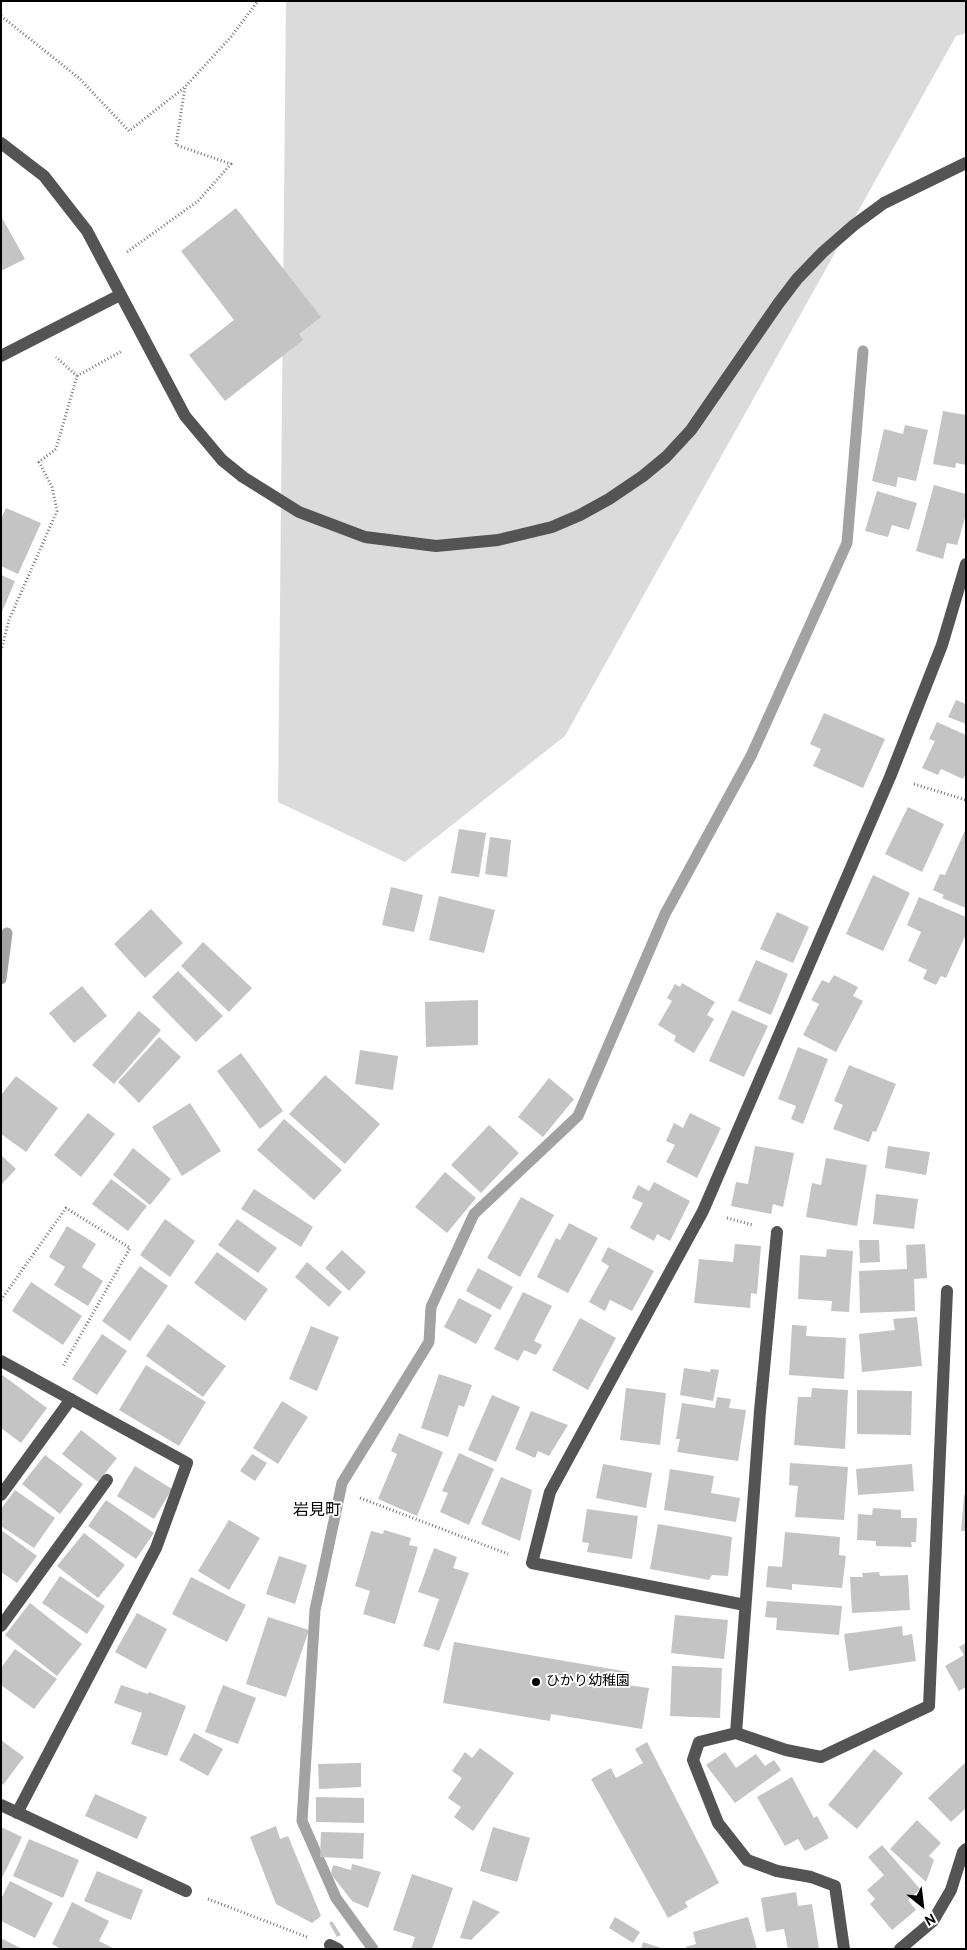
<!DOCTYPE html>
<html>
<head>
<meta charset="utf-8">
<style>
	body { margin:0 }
	#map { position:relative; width:967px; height:1950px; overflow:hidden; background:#fff; font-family:Overpass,sans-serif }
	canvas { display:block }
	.frame { position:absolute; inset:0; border:2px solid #000; pointer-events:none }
	.north { position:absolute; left:897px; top:1880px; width:50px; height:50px; -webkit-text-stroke:4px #fff; paint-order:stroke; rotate:151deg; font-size:14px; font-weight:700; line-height:20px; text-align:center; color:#000 }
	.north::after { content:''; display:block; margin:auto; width:18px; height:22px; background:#000; clip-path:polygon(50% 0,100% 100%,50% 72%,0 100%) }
</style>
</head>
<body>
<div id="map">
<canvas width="967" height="1950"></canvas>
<div class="frame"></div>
<div class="north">N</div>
</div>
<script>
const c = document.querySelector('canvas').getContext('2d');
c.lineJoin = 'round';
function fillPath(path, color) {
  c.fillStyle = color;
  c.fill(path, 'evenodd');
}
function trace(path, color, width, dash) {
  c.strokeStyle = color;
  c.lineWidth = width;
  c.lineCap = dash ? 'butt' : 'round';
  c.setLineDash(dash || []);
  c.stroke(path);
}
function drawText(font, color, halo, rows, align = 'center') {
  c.font = font + ' Overpass,"Noto Sans JP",sans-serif';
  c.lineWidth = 4;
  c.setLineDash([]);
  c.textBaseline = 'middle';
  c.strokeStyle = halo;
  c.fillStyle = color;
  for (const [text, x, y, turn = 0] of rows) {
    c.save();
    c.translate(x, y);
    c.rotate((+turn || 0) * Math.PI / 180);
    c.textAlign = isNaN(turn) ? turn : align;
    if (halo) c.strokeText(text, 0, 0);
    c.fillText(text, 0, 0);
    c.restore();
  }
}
fillPath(new Path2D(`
	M286 1H966V33L956 36 565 736 405 862 278 802Z`), '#dbdbdb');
trace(new Path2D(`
	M1 979 7 933
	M373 1949 336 1898 302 1821 315 1610 342 1483 429 1342 431 1307 474 1214 578 1116 665 914 751 756 847 543 863 351`), '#a2a2a2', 11);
fillPath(new Path2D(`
	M236 208 321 317 299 334 303 340 225 401 189 355 234 320 181 251Z
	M1 216 25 259 1 271Z
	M943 411 966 415V465L956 463 955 468 933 464Z
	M905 425 928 430 916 481 898 477 896 487 872 481 884 429 903 434Z
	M934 485 966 494V515L957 545 947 543 943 559 916 551Z
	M877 491 917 503 909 530 892 525 888 537 865 531Z
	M6 508 41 523 18 574 1 566V519Z
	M1 575 15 581 1 614Z
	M956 700 966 704V724L948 717Z
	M824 713 885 739 863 788 813 766 821 749 810 744Z
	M937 722 966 735V773L963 779 941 769 938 775 922 768 935 741 929 739Z
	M908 807 944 824 922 872 885 854Z
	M966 828V908L942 898 944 895 933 890 940 874 945 875Z
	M459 829 486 833 479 877 451 873Z
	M490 837 511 840 507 877 485 874Z
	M873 875 910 893 883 951 846 934Z
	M391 887 423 895 414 932 382 925Z
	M439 896 495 910 484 953 429 940Z
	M919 897 966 917V934L946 978 941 976 936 985 923 979 927 970 908 961 921 932 907 925Z
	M151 909 183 943 145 978 114 944Z
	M777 912 809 927 793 963 760 949Z
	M203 942 252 988 229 1012 181 966Z
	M756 960 788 974 771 1015 738 1001Z
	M178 971 223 1016 196 1042 152 997Z
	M834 975 858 987 853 996 863 1001 836 1052 803 1035 819 1004 811 1000 822 980 829 983Z
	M682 983 715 1002 707 1015 714 1019 694 1053 674 1041 676 1036 658 1025 672 1001 667 998 675 984 680 987Z
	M82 986 107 1016 74 1043 49 1013Z
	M478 1000V1045L426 1047 425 1002Z
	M732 1010 768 1026 744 1077 709 1061Z
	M139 1011 161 1030 114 1084 92 1065Z
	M159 1037 181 1057 139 1103 118 1082Z
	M798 1047 828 1059 803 1124 791 1119 796 1106 778 1099Z
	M360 1050 398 1056 393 1090 355 1084Z
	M241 1053 283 1111 260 1129 217 1071Z
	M849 1065 896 1084 876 1132 873 1131 869 1142 833 1129 843 1105 834 1101Z
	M325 1075 380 1124 345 1164 289 1114Z
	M16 1076 58 1108 26 1152 1 1134V1095Z
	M549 1078 574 1099 543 1137 518 1117Z
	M190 1103 221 1151 182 1176 152 1127Z
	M88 1113 115 1134 81 1177 54 1155Z
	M690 1113 721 1128 697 1178 666 1162 675 1145 666 1141 674 1123 683 1128Z
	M284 1119 342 1170 314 1200 257 1150Z
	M489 1125 519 1153 481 1193 451 1165Z
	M755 1146 794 1153 783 1207 773 1204 771 1214 731 1206 736 1182 748 1184Z
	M888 1146 930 1152 926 1175 885 1168Z
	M133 1148 171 1179 150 1205 113 1175Z
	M1 1155 16 1169 1 1185Z
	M826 1158 867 1165 857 1226 806 1217 812 1183 821 1185Z
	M445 1172 476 1198 447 1233 415 1207Z
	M111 1179 147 1206 128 1231 92 1204Z
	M654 1182 690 1201 670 1241 657 1234 654 1241 630 1228 643 1203 632 1198 638 1185 649 1191Z
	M254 1189 313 1227 301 1247 241 1209Z
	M876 1194 918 1199 914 1229 873 1224Z
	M521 1197 554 1215 520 1277 487 1258Z
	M165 1219 195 1241 170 1277 140 1255Z
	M237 1219 277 1248 258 1273 218 1245Z
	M569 1223 598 1238 568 1293 537 1277 556 1238 560 1240Z
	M67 1226 96 1244 82 1267 103 1281 88 1306 54 1285 65 1267 49 1257Z
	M859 1240H879L880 1262 860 1263Z
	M735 1244 761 1246 757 1294 751 1293 750 1308 694 1303 699 1259 733 1262Z
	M925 1244 927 1278 914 1279 915 1311 860 1313 859 1271 907 1269 906 1245Z
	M608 1247 654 1271 632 1311 610 1300 605 1311 589 1302 609 1266 601 1261Z
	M827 1249 853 1251 849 1312 831 1311 832 1301 798 1299 800 1255 826 1257Z
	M342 1250 366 1272 349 1291 325 1268Z
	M217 1252 268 1289 245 1321 194 1283Z
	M307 1262 342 1292 329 1307 295 1277Z
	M140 1266 168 1286 130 1341 102 1321Z
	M478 1268 513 1287 500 1310 466 1291Z
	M31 1282 82 1316 63 1345 12 1311Z
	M523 1292 552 1306 534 1341 542 1345 536 1355 524 1350 518 1361 494 1349Z
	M459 1298 492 1315 476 1344 444 1327Z
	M917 1317 922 1366 862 1372 859 1334 895 1330 893 1319Z
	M580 1318 616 1338 588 1390 552 1370Z
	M168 1324 226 1366 203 1397 146 1356Z
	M792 1325 807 1326 806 1336 846 1338 844 1379 789 1375Z
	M311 1326 339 1337 317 1391 289 1379Z
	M102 1334 127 1351 97 1395 72 1379Z
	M146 1365 206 1402 179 1446 119 1410Z
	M684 1368 710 1372 711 1369 719 1370 713 1401 680 1395Z
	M1 1374 47 1408 21 1443 1 1428Z
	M439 1374 472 1385 464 1407 459 1405 448 1437 421 1428Z
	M626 1388 666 1393 660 1445 620 1440Z
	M812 1388 848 1390 845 1449 794 1445 798 1397H811Z
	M857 1390 912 1391 911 1435 857 1434Z
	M492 1395 520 1407 496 1462 468 1450Z
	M717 1397 731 1399 729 1408 746 1410 738 1461 677 1452 680 1439H676L682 1403 715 1408Z
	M282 1401 308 1417 278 1464 253 1448Z
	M531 1411 568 1425 549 1456 538 1451 535 1458 515 1449Z
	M81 1430 117 1458 98 1482 62 1454Z
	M399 1433 443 1452 417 1516 378 1499 397 1454 391 1451Z
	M459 1453 494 1469 469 1525 440 1512 448 1493 442 1491Z
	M252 1454 267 1463 255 1481 240 1471Z
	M45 1455 83 1484 60 1514 22 1484Z
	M790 1463 848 1467 844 1520 795 1517 798 1486 789 1485Z
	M603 1464 652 1473 646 1508 596 1498Z
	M912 1464 914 1491 858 1495 856 1469Z
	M135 1466 172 1489 154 1519 117 1496Z
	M670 1469 714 1476 711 1493 740 1498 736 1522 664 1510Z
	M501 1477 532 1490 520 1541 481 1524Z
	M15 1490 55 1518 34 1548 1 1526V1509Z
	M964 1495H966V1531H961Z
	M106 1500 154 1533 136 1559 88 1526Z
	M873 1508 901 1510V1518H917L916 1542H911L912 1547 876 1546V1541L857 1540 858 1514 872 1515Z
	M587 1509 638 1516 632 1559 587 1552 589 1543 582 1542Z
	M229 1520 260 1538 229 1590 198 1571Z
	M658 1524 732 1537 728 1576 712 1575 709 1580 650 1569Z
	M1 1530 37 1556 17 1583 1 1572Z
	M384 1530 411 1538 409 1545 418 1547 395 1624 363 1614 370 1591 355 1586 371 1531 383 1534Z
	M785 1532 840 1537 839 1555 846 1556 842 1588 792 1584V1590L766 1587 768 1566 782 1567Z
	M84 1533 125 1565 98 1598 57 1566Z
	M434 1548 457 1557 453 1568 469 1573 439 1651 423 1646 439 1599 418 1592Z
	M279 1556 307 1565 295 1604 266 1594Z
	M879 1572 880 1576 908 1575 910 1610 852 1613 850 1577H863L862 1573Z
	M60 1576 105 1606 87 1634 42 1603Z
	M191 1577 246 1605 227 1642 172 1614Z
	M767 1601 842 1606 839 1635 776 1630 777 1618 765 1617Z
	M30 1603 82 1644 57 1676 5 1635Z
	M137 1613 167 1629 146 1669 115 1652Z
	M675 1615 728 1620 724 1659 671 1653Z
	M268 1617 309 1630 286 1697 246 1684Z
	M902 1626 903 1636 912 1634 916 1661 849 1671 844 1634Z
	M454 1642 629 1672 627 1685 649 1688 642 1729 551 1714 550 1721 443 1703Z
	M966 1643V1687L959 1691 945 1666 964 1655 959 1647Z
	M15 1649 57 1679 34 1709 1 1685V1668Z
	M672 1666 722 1668 720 1718 670 1716Z
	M121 1685 148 1694 149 1692 186 1706 167 1756 131 1744 142 1713 114 1703Z
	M223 1685 256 1698 238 1744 205 1732Z
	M194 1733 223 1749 208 1776 179 1760Z
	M1 1740 24 1757 3 1785 1 1783Z
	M647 1742 719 1883 685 1902 688 1907 668 1918 591 1779 611 1768 616 1778 643 1763 635 1749Z
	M480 1748 514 1773 473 1831 454 1817 461 1807 448 1798 462 1778 452 1771 465 1752 472 1758Z
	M874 1749 903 1773 857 1829 828 1805Z
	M725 1752 736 1768 756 1754 765 1766 774 1760 781 1770 735 1803 706 1765Z
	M966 1762V1808L951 1822 928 1798Z
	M361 1763V1787L319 1789 318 1764Z
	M792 1777 814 1818 817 1816 829 1838 805 1851 798 1839 785 1846 757 1797Z
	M95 1794 147 1817 137 1839 85 1816Z
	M316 1797 364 1798V1823L316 1822Z
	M917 1820 941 1843 929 1856 934 1860 926 1882 890 1849Z
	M276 1826 280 1839 288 1836 321 1916 312 1923 276 1904 250 1837Z
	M1 1827 22 1837 1 1880Z
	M493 1827 530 1838 517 1882 480 1871Z
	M321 1832 364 1833 363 1859 320 1857Z
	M29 1839 79 1860 63 1898 13 1876Z
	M882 1845 920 1889 908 1900 916 1910 892 1930 870 1904 875 1899 867 1890 884 1875 868 1857Z
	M352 1864 381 1872 368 1908 352 1901 331 1874 333 1865 351 1870Z
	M97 1871 143 1890 131 1920 84 1901Z
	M412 1874 453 1888 432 1949H411L415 1937 393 1930Z
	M10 1881 53 1903 35 1938 1 1921V1899Z
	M796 1892 798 1906 812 1904 819 1949H788L784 1929 766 1932 761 1898Z
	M473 1900 500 1912 471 1940 460 1938Z
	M72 1902 109 1921 99 1941 115 1949H61L52 1944Z
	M615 1917 640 1932 633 1943 609 1928Z
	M748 1917 757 1949H686V1947L696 1944 693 1932Z
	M332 1921 341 1935 337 1937 329 1923Z
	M1 1938 22 1949H1Z
	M643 1942 661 1948V1949H641Z`), '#c4c4c4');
trace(new Path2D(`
	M1 16 79 78 129 131 185 87 230 38 258 1
	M127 252 198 201 231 164 176 145 185 87
	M77 376 122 351
	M1 651 9 620 57 511 52 487 39 462 56 449 77 376 56 357
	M914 784 966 800
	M727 1218 753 1225
	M1 1300 66 1208 130 1248 63 1366
	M360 1498 508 1554
	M208 1899 307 1937`), '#767676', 3, [1, 2.5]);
trace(new Path2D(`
	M1 143 44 176 87 231 185 416 222 460 243 477 299 512 365 537 436 546 498 540 552 527 580 515 609 499 643 476 666 457 691 430 778 304 797 279 823 252 854 225 884 203 966 163
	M1 356 120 295
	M1 1361 187 1463 156 1548 17 1813
	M1 1495 71 1399
	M745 1605 532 1563 550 1492 703 1211 890 777 942 645 966 564
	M1 1626 107 1480
	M736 1733 760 1411 777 1232
	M1 1805 186 1891
	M330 1945 338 1949
	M844 1949 835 1886 811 1877 777 1871 747 1860 718 1823 693 1760 699 1742 736 1733 786 1750 821 1757 929 1706 947 1291
	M900 1949 933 1921 951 1890 963 1852 966 1849`), '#545454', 12);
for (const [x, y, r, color] of [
	[536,1682,5,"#000"]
]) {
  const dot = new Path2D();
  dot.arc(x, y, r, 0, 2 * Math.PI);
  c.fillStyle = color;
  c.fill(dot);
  trace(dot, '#fff', 2);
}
drawText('14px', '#000', '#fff', [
	["ひかり幼稚園",546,1682]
], 'left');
drawText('16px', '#000', '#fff', [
	["岩見町",317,1512]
]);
</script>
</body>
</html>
